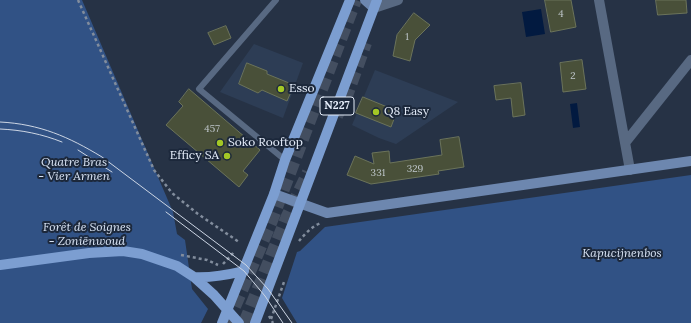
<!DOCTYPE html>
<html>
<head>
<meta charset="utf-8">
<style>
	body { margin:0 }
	canvas { display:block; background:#263245 }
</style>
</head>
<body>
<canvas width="691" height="323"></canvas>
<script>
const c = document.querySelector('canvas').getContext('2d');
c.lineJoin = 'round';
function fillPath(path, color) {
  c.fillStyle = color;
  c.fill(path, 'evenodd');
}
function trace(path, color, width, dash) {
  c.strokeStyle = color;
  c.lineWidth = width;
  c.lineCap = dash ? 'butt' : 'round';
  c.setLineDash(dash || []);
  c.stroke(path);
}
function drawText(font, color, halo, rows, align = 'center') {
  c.font = font + ' Lora,serif';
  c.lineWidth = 4;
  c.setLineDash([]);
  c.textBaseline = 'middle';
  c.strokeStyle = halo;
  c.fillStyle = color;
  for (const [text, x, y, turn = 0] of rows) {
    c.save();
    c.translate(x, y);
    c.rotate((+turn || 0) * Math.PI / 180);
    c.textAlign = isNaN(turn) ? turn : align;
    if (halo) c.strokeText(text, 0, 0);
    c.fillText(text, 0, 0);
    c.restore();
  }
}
fillPath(new Path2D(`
	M254 44 303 63 283 118 220 92Z
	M375 70 458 102 396 144 379 138 352 125Z`), '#2d3d55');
fillPath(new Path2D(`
	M0 0H82L173 212 177 234 185 240 192 289 208 309 201 323H0Z
	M691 175V323H297L282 298 297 252 300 251 325 227Z`), '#315285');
fillPath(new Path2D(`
	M541 9 545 34 526 37 522 12Z
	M577 103 580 127 573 128 570 104Z`), '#021a40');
const building = new Path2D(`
	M545 0H571L576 27 551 32Z
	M656 0H686L687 13 658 15Z
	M414 13 430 25 415 40 410 61 393 56 397 35Z
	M226 26 231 38 214 45 208 33Z
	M582 60 586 89 563 92 560 63Z
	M247 63 267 71V74L294 85 287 101 262 90 258 93 239 84Z
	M521 83 525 115 513 117 511 98 496 100 494 86Z
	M189 89 260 150 243 171 248 175 239 187 166 125 183 106 179 102Z
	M363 97 397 111 391 127 356 113Z
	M459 137 464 167 438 171 439 174 371 184 347 175 355 156 374 164 372 153 389 151 390 163 442 155 440 140Z`);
fillPath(building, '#495039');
trace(building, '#6b735a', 1);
trace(new Path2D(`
	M337 116 347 96 366 43
	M228 323 271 223 356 0
	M244 323 287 216 308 172`), '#434e60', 12, [12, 6]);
trace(new Path2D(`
	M78 0 154 170 172 193 198 214 239 242
	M299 241C305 234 312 226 321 223
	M181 255 207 260 218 265
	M223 264 235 251
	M269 316 273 323
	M271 319 284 282`), '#828d9d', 2.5, [3, 3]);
trace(new Path2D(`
	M276 0 199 89 285 160`), '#586982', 6);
trace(new Path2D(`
	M599 0 630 170
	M374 8 398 0
	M625 143 691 60`), '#586982', 10);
trace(new Path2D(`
	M365 0 374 8
	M274 194 327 213 691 161`), '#6d87af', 10);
trace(new Path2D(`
	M0 265 89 253 123 251 142 254 177 266 194 277 214 295 239 323
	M194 277C211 278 227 275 244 271
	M222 323 274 194 285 160 350 0
	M255 323 377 0`), '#7c9ed1', 10);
trace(new Path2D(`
	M0 122C40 124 69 137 102 157L246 265 268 289 292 323
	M0 129C22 130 42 134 62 142
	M78 150 112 172
	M166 212 244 271 265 296 283 323`), '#cdd6e4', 1);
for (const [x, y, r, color] of [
	[281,89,4,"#a4c825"],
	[376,112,4,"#a4c825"],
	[220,143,4,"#a4c825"],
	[227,156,4,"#a4c825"]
]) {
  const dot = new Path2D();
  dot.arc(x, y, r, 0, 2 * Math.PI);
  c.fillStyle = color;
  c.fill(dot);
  trace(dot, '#1c283b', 1.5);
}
drawText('10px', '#bec6ca', null, [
	["4",561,14],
	["1",407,37],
	["2",573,76],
	["457",212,129],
	["329",415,169],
	["331",378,173]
]);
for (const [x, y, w] of [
	[337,106,34]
]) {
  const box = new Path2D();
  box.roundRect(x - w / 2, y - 9, w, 18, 3);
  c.fillStyle = '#1c283b';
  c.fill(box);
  trace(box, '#e5edfa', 1);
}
drawText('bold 11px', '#e5edfa', null, [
	["N227",337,106]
]);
drawText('12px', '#e5edfa', '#1c283b', [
	["Esso",289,89],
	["Q8 Easy",384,112],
	["Soko Rooftop",228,143],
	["Efficy SA",219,156,"right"]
], 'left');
drawText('italic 12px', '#d8e3f4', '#1c283b', [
	["Quatre Bras",74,163],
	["- Vier Armen",74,177],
	["Forêt de Soignes",87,228],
	["- Zoniënwoud",87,242],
	["Kapucijnenbos",622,254]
]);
</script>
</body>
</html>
